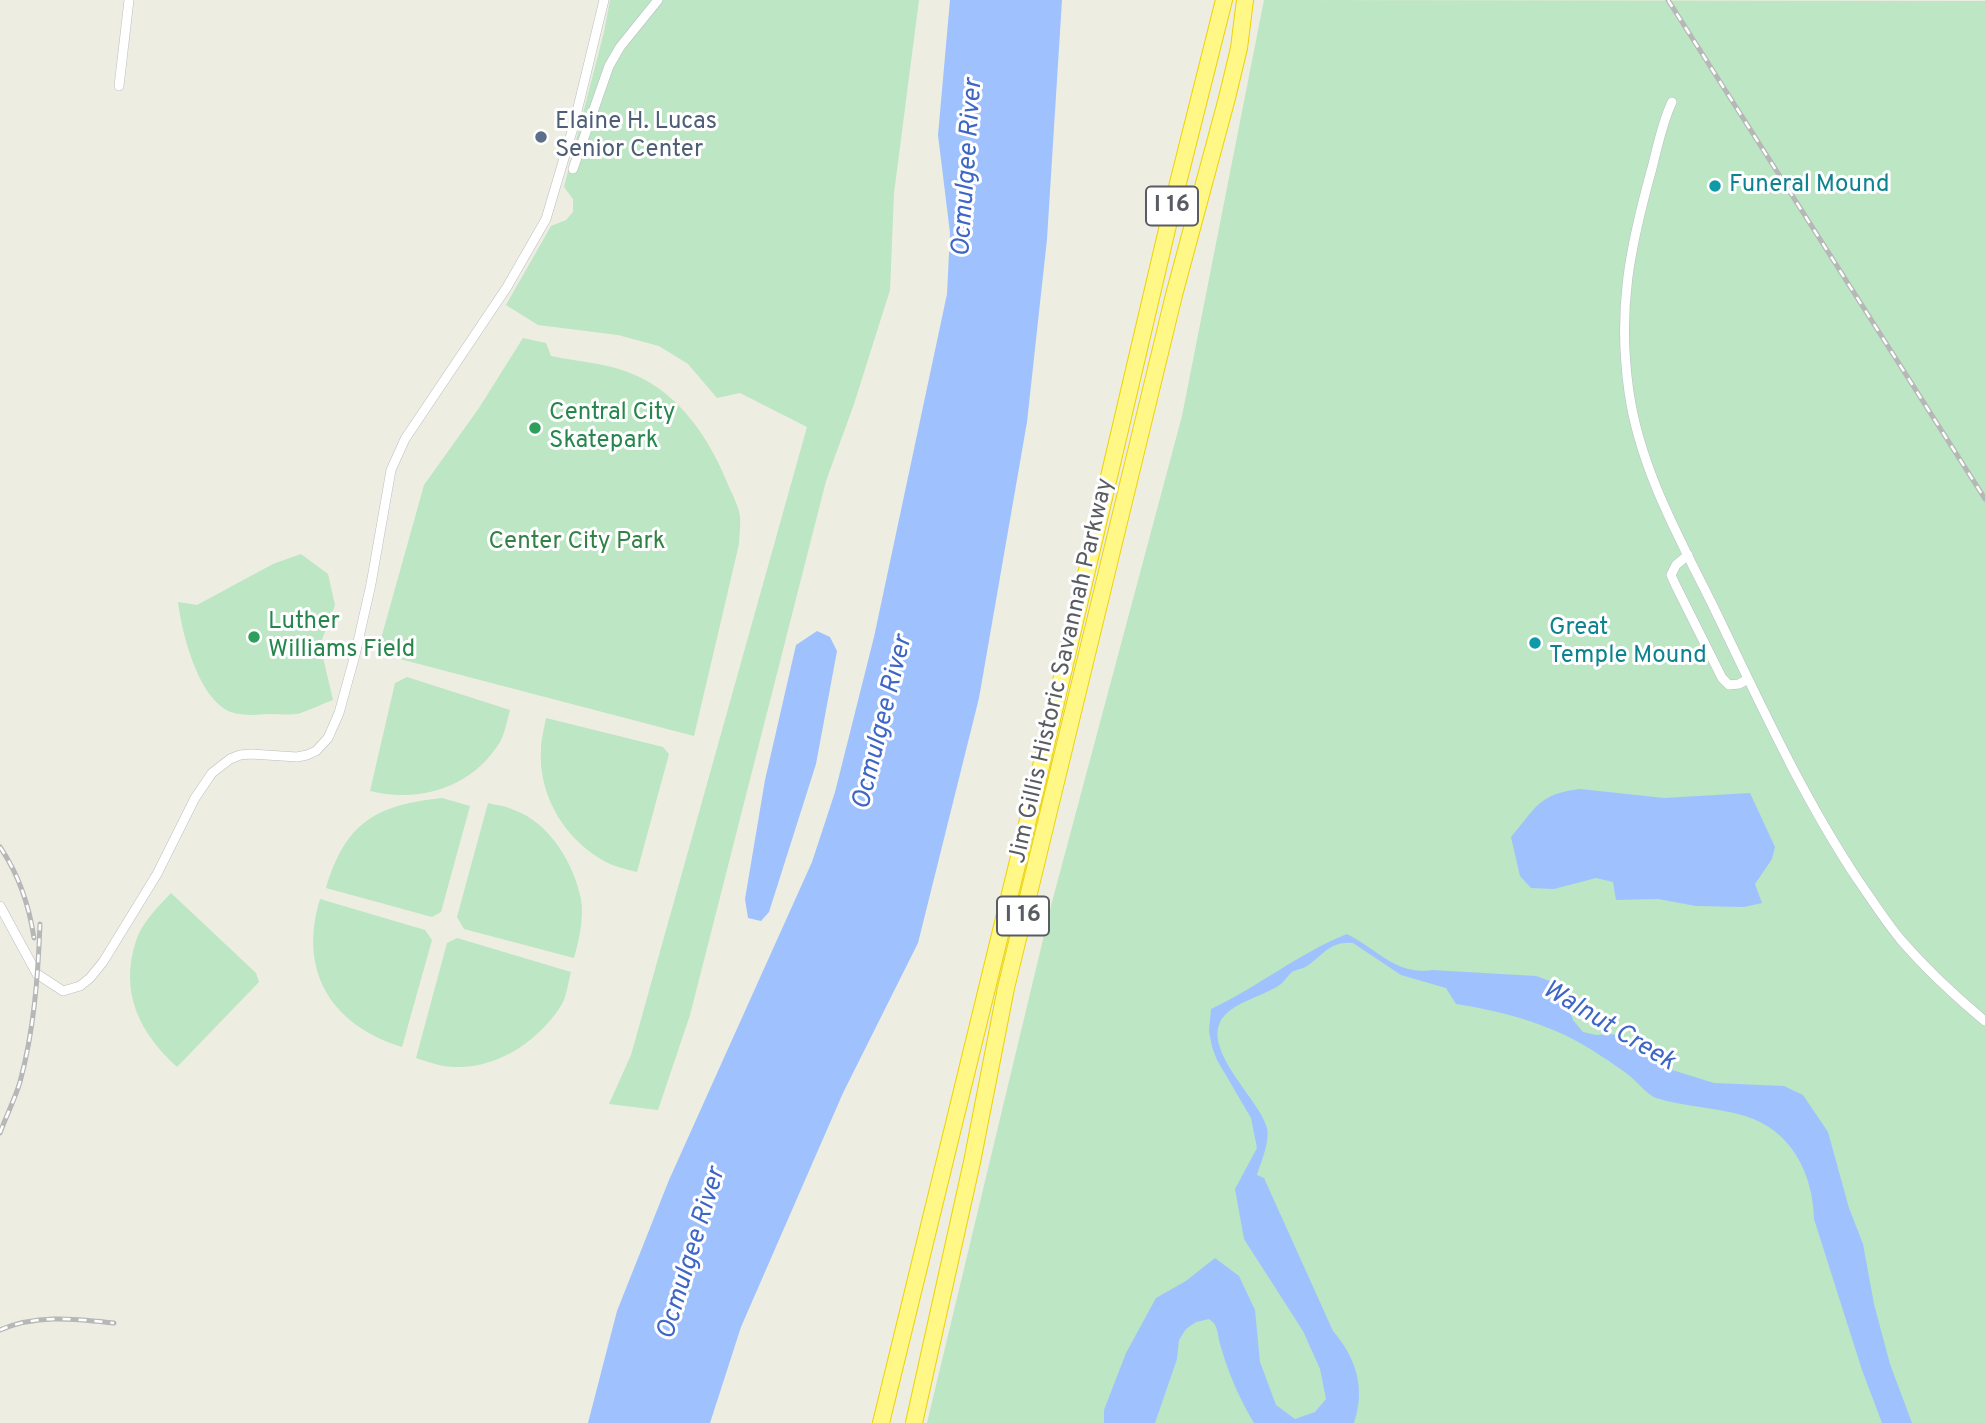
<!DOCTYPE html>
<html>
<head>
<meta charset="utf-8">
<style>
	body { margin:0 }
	canvas { display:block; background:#edede1 }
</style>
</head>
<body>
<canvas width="1985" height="1423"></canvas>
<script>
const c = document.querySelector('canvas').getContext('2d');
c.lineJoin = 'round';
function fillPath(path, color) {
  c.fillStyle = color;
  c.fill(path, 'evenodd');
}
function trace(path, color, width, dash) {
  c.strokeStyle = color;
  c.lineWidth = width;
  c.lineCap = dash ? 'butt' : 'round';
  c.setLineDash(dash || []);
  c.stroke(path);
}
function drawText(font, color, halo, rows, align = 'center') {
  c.font = font + ' Overpass,sans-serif';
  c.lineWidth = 6;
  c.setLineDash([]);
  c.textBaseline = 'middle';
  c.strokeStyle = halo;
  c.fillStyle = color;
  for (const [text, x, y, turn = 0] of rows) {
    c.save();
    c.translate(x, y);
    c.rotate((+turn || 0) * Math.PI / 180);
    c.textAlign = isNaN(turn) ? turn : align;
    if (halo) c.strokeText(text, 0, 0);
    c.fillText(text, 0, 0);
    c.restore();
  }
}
fillPath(new Path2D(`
	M610 0H919L894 193 890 290 854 404 826 481 690 1015 658 1110 609 1104 631 1055 807 427 740 393 717 398 688 364 659 346 618 335 538 325 506 305 551 226 566 220 573 212V199L564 187 604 32Z
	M1264 0 1985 1V1423H927L1052 902 1182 416Z
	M523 338 546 343 551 356C578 362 609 363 635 375 681 395 711 441 729 487 733 496 739 507 740 517 741 526 739 535 739 544L694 736 377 653 424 485 479 408Z
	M301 554 328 574 335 605 320 645 333 700C321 704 309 711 297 714 288 715 278 714 269 714 257 715 242 716 231 712 198 699 182 633 178 602L197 605 273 564Z
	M407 677 510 710C507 720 505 733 500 742 472 788 419 803 370 791L395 683Z
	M546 718 663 747 669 754 637 872C626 869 615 867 606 862 566 841 538 796 541 750 541 740 544 729 546 718Z
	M442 798 470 806 441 912 432 917 326 888C346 822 376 805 442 798Z
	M488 803C496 805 506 806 514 810 550 823 574 864 581 899 584 918 579 940 574 958L464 929 457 917Z
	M171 893 256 973 259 982 177 1067C140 1033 119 993 136 941 142 922 158 907 171 893Z
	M320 899 425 930 432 940 402 1047C331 1025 298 971 320 899Z
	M457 938 571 972C568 982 567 995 562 1004 541 1039 500 1067 459 1067 444 1068 429 1062 416 1058L447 943Z`), '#bce6c4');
fillPath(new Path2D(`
	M950 0H1062L1047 239 1027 422 979 698 918 943 843 1093 741 1327 710 1423H588L617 1311 669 1180 812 862 835 792 874 637 947 294 950 233 938 135Z
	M817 631 830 637 837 651 816 764 769 912 761 921 748 918 745 899 765 780 796 645Z
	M1580 789 1664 798 1750 793 1775 847 1772 859 1755 884 1762 903 1744 907 1696 906 1658 899 1616 900 1613 882 1596 878 1554 889 1531 888 1520 876 1511 837C1536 808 1538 794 1580 789Z
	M1347 934C1377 949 1397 976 1432 970L1536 976 1550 981 1568 1007 1573 1020 1583 1032 1596 1035 1610 1034 1623 1036 1646 1056 1669 1069 1714 1083 1784 1086 1803 1095 1828 1132 1849 1208 1863 1244 1874 1304 1890 1364 1912 1423H1882L1862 1370 1814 1219C1813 1173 1791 1130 1745 1116 1716 1107 1684 1107 1656 1098 1647 1094 1639 1084 1631 1077 1622 1070 1611 1062 1601 1056 1558 1026 1507 1012 1456 1004L1446 988 1401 975 1353 943C1329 941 1324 955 1307 966 1303 969 1297 969 1292 972 1288 975 1285 981 1281 984 1264 996 1240 1000 1225 1015 1196 1046 1260 1099 1267 1128 1270 1142 1261 1162 1257 1175L1264 1178 1333 1331C1356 1358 1366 1388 1354 1423H1254C1239 1398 1228 1372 1220 1344 1217 1334 1219 1325 1209 1319L1196 1322 1186 1329 1179 1340 1177 1359 1155 1423H1104V1410L1126 1353 1156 1298 1186 1281 1215 1258 1239 1276 1255 1310 1260 1362 1276 1405 1295 1419 1315 1412 1326 1399 1320 1369 1303 1331 1244 1239 1235 1189 1257 1148 1251 1118 1217 1060 1212 1047 1209 1031 1211 1009C1258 987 1299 953 1347 934Z`), '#9fc2ff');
const street = new Path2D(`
	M119 86 129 0
	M1672 102C1662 123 1658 145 1652 168 1630 247 1617 309 1629 392 1640 469 1680 539 1714 608 1759 701 1801 794 1858 880 1872 900 1885 921 1901 940 1927 970 1955 996 1985 1021
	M573 169 609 66 620 47 658 0
	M1688 555 1676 565 1671 575 1675 584 1722 678 1729 685 1739 684 1748 679
	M0 906 37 974 63 991 80 986 90 978 103 962 157 874 195 798 212 773 230 759 240 755 251 754 297 757 307 755 316 751 328 738 339 713 355 655 371 584 391 470 405 439 507 287 546 219 573 128 604 0`);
const highway = new Path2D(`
	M881 1423 1038 779 1177 187 1224 0
	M914 1423 972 1162 1006 988 1174 295 1227 98 1239 48 1245 0`);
trace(street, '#bbbdc3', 10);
trace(highway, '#eed200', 18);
trace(street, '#fff', 9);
trace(highway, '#fff886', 16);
const rail = new Path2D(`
	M1668 0 1985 499
	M0 847C19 875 29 905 34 938
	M0 1133C6 1116 15 1099 20 1082 34 1030 38 977 40 924
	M0 1330C37 1314 75 1319 114 1323`);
trace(rail, '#b6b7b7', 5);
trace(rail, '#fff', 2.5, [8]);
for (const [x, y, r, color] of [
	[541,137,7,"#5c6f8a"],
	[1715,186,7,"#0f9aa8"],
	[535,428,7,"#2e9e5b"],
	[254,637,7,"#2e9e5b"],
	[1535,643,7,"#0f9aa8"]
]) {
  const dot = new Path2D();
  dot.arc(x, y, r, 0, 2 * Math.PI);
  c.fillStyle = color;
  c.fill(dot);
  trace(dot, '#fff', 2.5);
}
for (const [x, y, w] of [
	[1172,206,52],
	[1023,916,52]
]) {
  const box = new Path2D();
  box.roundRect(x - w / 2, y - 19.5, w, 39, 5);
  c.fillStyle = '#fff';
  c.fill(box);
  trace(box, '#595c62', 2);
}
drawText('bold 23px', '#595c62', null, [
	["I 16",1172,206],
	["I 16",1023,916]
]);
drawText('24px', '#4e5e75', '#fff', [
	["Elaine H. Lucas",555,123],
	["Senior Center",555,151]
], 'left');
drawText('24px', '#0d838f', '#fff', [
	["Funeral Mound",1729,186],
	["Great",1549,629],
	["Temple Mound",1549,657]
], 'left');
drawText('24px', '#27864d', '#fff', [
	["Central City",549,414],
	["Skatepark",549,442],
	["Luther",268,623],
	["Williams Field",268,651]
], 'left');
drawText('24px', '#318244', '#fff', [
	["Center City Park",577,543]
]);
drawText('24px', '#595c62', '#fff', [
	["Jim Gillis Historic Savannah Parkway",1063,671,-77]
]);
drawText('italic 26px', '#3e66c6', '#fff', [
	["Ocmulgee River",969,168,-86],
	["Ocmulgee River",884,723,-76],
	["Walnut Creek",1608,1027,31],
	["Ocmulgee River",693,1254,-73]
]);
</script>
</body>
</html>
